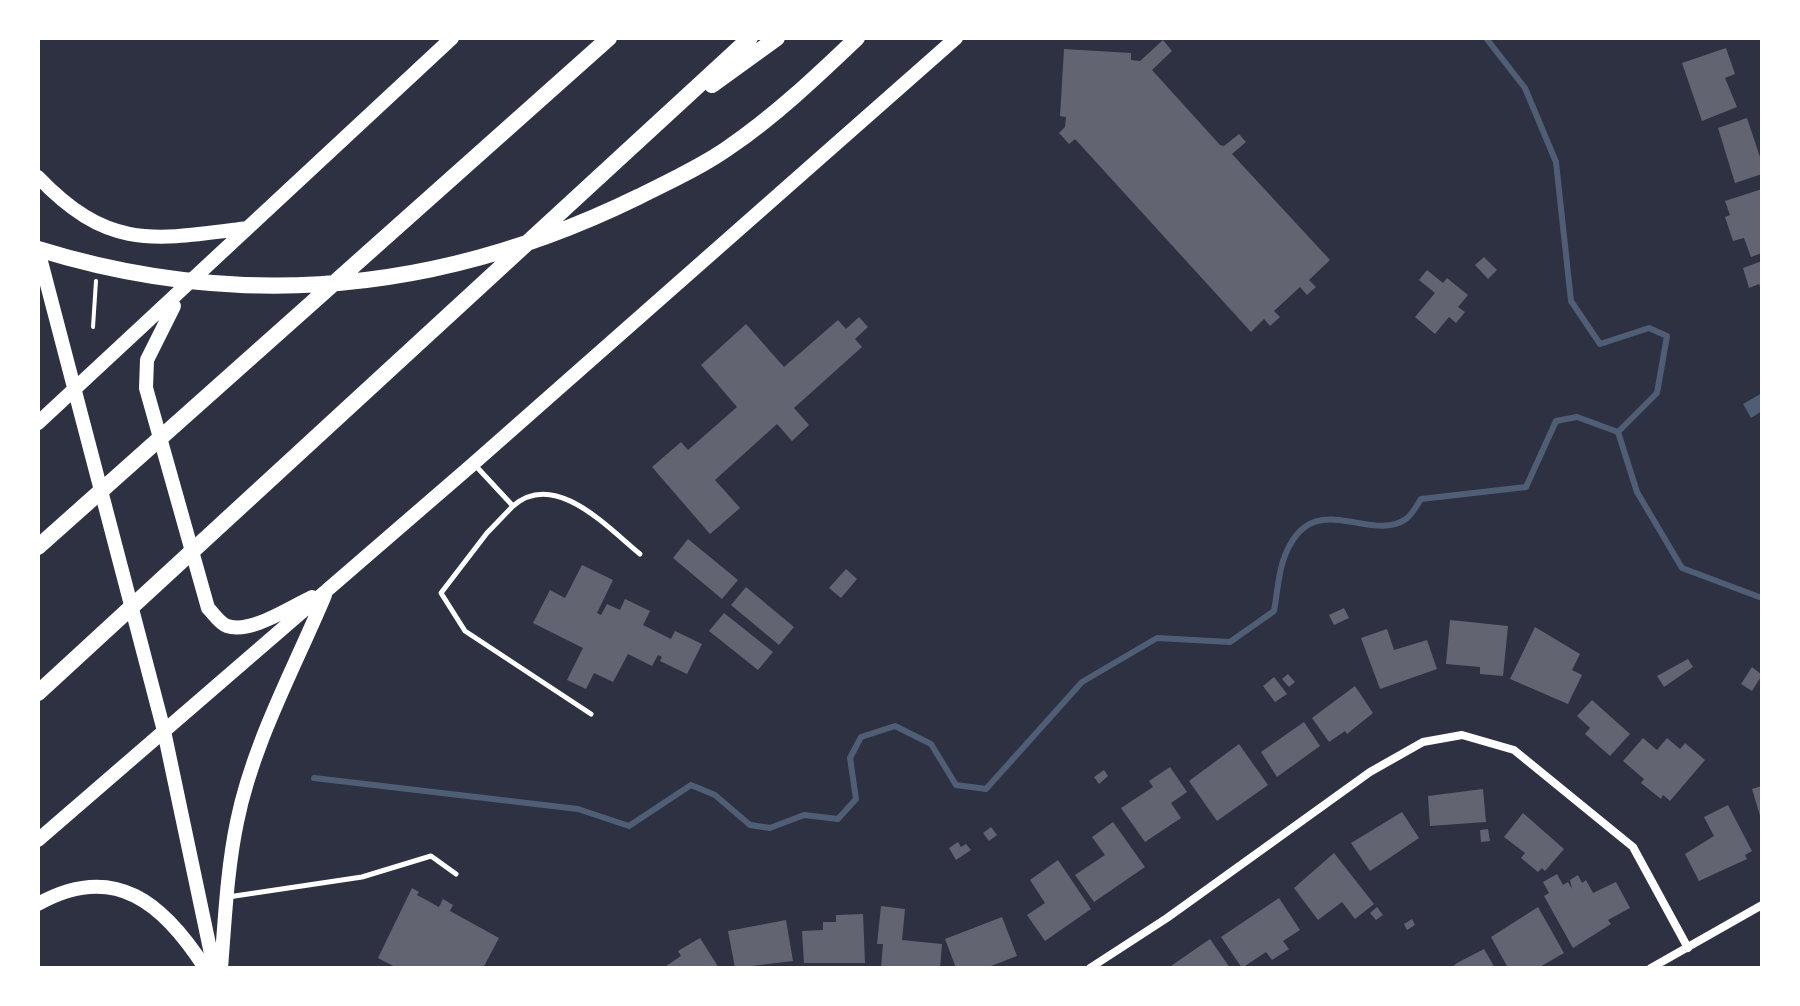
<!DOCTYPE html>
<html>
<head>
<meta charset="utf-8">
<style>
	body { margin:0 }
	#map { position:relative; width:1800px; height:1006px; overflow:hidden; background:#2d3142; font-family:"Source Sans 3",sans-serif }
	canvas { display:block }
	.frame { position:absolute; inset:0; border:40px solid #fff; pointer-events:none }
</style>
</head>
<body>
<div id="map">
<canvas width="1800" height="1006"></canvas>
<div class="frame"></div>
</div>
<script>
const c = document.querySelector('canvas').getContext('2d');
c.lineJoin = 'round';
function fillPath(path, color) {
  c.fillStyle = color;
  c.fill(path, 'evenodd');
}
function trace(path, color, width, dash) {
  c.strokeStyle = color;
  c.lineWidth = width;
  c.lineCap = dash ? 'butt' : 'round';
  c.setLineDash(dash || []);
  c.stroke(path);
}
fillPath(new Path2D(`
	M1762 393V411L1751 418 1743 404Z`), '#4f5d75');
trace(new Path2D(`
	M1486 38 1525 88 1556 162 1571 301 1600 344 1649 328 1667 336 1657 393 1618 432 1637 492 1682 568 1762 598
	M314 778 578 809 629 826 691 785 715 795 750 825 770 828 804 815 838 819 856 799 850 758 861 737 895 726 931 744 956 785 986 789 1082 682 1157 638 1230 642 1274 611C1277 595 1278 577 1283 561 1310 482 1368 545 1406 519 1412 515 1417 505 1421 499L1526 487 1556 421 1577 417 1618 432`), '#4f5d75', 6);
fillPath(new Path2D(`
	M1163 40 1172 51 1152 70 1220 145 1224 146 1239 134 1246 142 1232 154 1330 260 1309 280 1316 287 1307 295 1300 287 1274 311 1280 317 1270 326 1264 319 1251 332 1075 139 1069 144 1059 133 1065 127 1066 117 1060 116 1064 49 1131 53V60L1140 61Z
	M1726 48 1735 74 1725 78 1737 107 1702 121 1682 63Z
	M1747 118 1762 163V174L1735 183 1718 128Z
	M1762 189V253L1751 257 1744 238 1733 241 1725 217 1730 215 1725 201Z
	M1484 257 1497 270 1488 279 1475 265Z
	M1762 261V290L1759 284 1749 288 1743 268Z
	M1427 270 1443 283 1447 278 1468 295 1458 307 1465 312 1456 323 1449 317 1435 334 1415 317 1435 293 1419 280Z
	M859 317 868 327 855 339 862 347 794 408 809 425 792 441 777 424 715 480 740 508 710 534 652 467 681 442 688 450 737 407 701 365 746 324 784 367 838 320 846 329Z
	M688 539 738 580 722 599 673 558Z
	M582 565 613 580 597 613 601 615 607 604 620 610 625 599 650 611 643 625 671 639 675 631 702 644 687 674 660 661 662 657 658 655 652 666 628 654 613 682 594 673 586 689 567 680 583 648 533 623 550 590 565 598Z
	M846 569 857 579 841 598 829 588Z
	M746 587 794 627 779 645 731 605Z
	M1344 608 1349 618 1334 625 1329 615Z
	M724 613 773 652 758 670 709 631Z
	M1450 620 1508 626 1503 676 1480 674V667L1446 664Z
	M1535 627 1580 654 1572 670 1582 675 1568 704 1510 679Z
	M1387 629 1394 650 1427 640 1437 669 1380 689 1361 638Z
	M1688 659 1693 667 1664 687 1657 676Z
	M1752 667 1762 675 1752 691 1741 684Z
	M1288 674 1295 682 1289 687 1282 679Z
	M1274 677 1287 694 1275 702 1263 686Z
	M1355 686 1373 713 1347 734 1345 731 1329 742 1312 718Z
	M1592 700 1630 734 1610 756 1585 734 1590 728 1577 716Z
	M1304 722 1320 746 1277 777 1261 752Z
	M1643 738 1657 750 1667 738 1680 749 1685 743 1705 760 1670 801 1663 795 1661 799 1641 783 1644 779 1623 761Z
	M1239 744 1268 785 1217 821 1189 781Z
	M1170 767 1187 792 1171 803 1181 818 1145 842 1121 808 1153 787 1149 781Z
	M1104 770 1108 776 1099 784 1094 777Z
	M1762 786V819H1761L1752 789Z
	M1483 789 1486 822 1430 826 1428 796Z
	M1728 805 1752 851 1745 855 1747 859 1699 881 1685 854 1714 836 1704 817Z
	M1402 812 1419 838 1370 871 1351 843Z
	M1523 813 1564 849 1545 871 1542 868 1538 872 1521 858 1525 853 1504 837Z
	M1113 822 1145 867 1094 902 1075 875 1105 855 1092 837Z
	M991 827 997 835 989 841 983 833Z
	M1488 829 1490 841 1481 842 1480 830Z
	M958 842 961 847 966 844 971 850 956 860 949 848Z
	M1334 853 1374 904 1355 919 1342 902 1318 920 1294 888Z
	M1058 860 1091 909 1045 941 1027 915 1045 903 1030 880Z
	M1557 874 1563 885 1568 882 1572 889 1570 880 1578 875 1582 883 1586 880 1593 893 1616 882 1630 908 1608 920 1611 924 1573 948 1544 896 1549 893 1543 882Z
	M412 888 419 892 417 895 439 907 443 899 453 905 450 911 499 938 483 968H397L378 958Z
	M1279 898 1300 930 1283 941 1289 949 1272 960 1266 952 1242 968 1221 937Z
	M881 906 905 909 902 940 942 944 940 968H881L883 944H877Z
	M1377 907 1383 915 1376 920 1370 913Z
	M1538 907 1564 953 1538 968H1508L1491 937Z
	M863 914 865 963H804L802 931 823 930V922H836V915Z
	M1002 917 1017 956 986 968H956L945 939Z
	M1412 919 1415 925 1407 930 1404 924Z
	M786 920 793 961 735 968 728 931Z
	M700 938 719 968H663L681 956 678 951Z
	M1210 939 1230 968H1168Z
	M1484 949 1495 968H1451L1457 963Z`), '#626471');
trace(new Path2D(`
	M93 327 96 281`), '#fff', 4);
trace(new Path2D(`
	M474 464 513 506 487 533 441 593 465 631 591 714
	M513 506C555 469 608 528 640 554
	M228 897 362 877 431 856 456 874`), '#fff', 5);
trace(new Path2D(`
	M1090 968 1167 918 1370 772 1423 742 1462 735 1514 750 1633 847 1688 948
	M1651 968 1762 905`), '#fff', 8);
trace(new Path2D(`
	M38 177C109 251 154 240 248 228
	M38 250 164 731 214 968
	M174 306 147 360 146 388 208 608C214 614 219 623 227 626 251 634 290 607 312 597
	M38 423 452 38
	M38 840 473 464 956 38
	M38 904C115 861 164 904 205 968
	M221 968C225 919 227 870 237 822 253 743 294 669 325 595`), '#fff', 14);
trace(new Path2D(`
	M712 85 777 38
	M38 249C245 313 444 292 638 197 668 182 701 167 728 148 775 116 816 77 857 38
	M38 547 609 38
	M38 693 750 38`), '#fff', 16);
</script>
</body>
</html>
